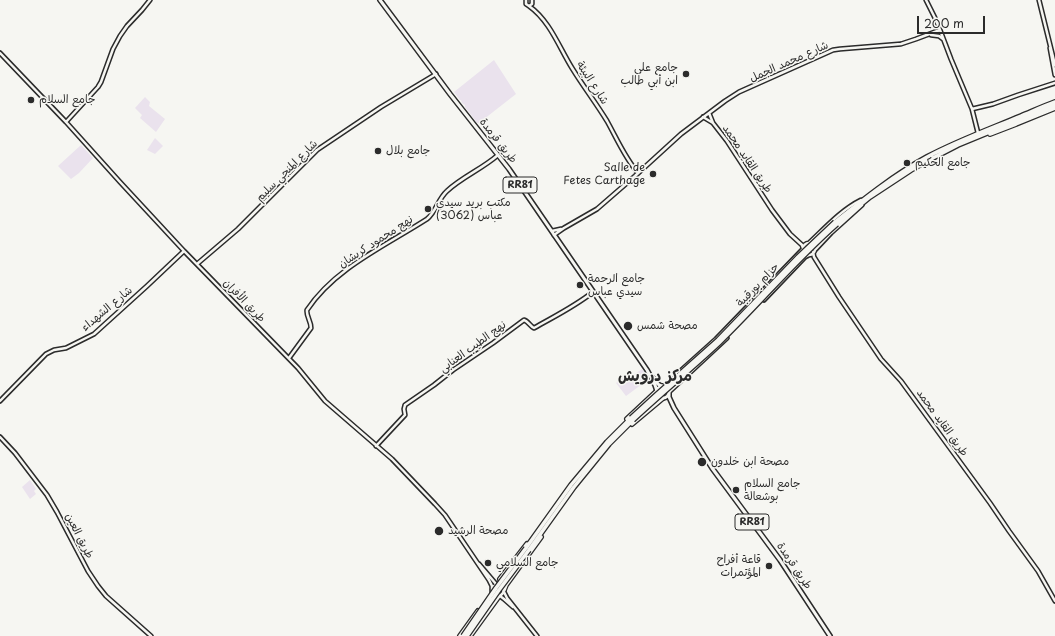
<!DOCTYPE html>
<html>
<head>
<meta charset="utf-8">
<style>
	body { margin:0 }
	#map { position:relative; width:1055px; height:636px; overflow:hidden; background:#f6f6f2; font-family:"Playpen Sans",sans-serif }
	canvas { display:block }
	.scale { position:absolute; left:917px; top:16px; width:68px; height:18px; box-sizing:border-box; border:2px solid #2b2b2b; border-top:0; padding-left:5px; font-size:12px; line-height:14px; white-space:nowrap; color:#2b2b2b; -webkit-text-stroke:3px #f6f6f2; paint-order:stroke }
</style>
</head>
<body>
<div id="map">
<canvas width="1055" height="636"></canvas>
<div class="scale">200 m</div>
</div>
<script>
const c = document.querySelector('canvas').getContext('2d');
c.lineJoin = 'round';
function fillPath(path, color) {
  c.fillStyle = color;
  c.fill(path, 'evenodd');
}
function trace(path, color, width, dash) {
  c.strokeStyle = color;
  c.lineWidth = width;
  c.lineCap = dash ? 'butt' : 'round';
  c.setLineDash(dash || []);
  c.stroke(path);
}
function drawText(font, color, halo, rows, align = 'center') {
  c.font = font + ' "Playpen Sans","Playpen Sans Arabic",sans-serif';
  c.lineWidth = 3;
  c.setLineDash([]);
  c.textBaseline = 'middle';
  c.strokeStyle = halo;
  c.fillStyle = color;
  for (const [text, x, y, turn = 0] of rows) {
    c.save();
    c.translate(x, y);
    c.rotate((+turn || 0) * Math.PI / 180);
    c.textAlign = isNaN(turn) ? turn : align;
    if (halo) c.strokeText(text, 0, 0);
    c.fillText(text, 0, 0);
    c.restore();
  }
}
fillPath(new Path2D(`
	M494 60 516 94 479 123H477L465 107V105L462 103 461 100H460L454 92Z
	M145 97 150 102 149 106 165 119 156 132 140 118 142 115 135 108Z
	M155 138 163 146 155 154 147 150Z
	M81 145 93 158 79 173 71 179 58 166Z
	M642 369 649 378V379L626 396 616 383 626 375 629 378Z
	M30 480 36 489 34 491 36 494 30 499 22 487Z`), '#eae2ed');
const secondary = new Path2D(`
	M526 0V4L529 6 532 4V0
	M926 0 935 18 940 30
	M1039 0 1055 65
	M529 6C550 21 559 47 572 68 583 86 596 103 607 121 617 139 625 158 638 173
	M931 35 939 36 943 39
	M1050 48 1055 75
	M0 53 66 122 120 182 184 251 298 368 325 401 392 459 435 504 445 515 489 580 492 586V593
	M972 109 978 133
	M709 113 713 123 727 141 772 210 790 234 802 245 803 248
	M703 117 713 123
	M66 122 98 87 101 82 113 49 120 36 127 26 142 10 150 0
	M552 231 561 229
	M554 235 564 228 597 209 635 176 681 134 725 101 739 92 833 50 840 49 901 44 916 39 940 30 951 59 972 109 993 104 1018 95 1055 83
	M809 243C825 228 841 210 861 200
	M803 249a6 6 0 1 1 12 0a6 6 0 1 1-12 0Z
	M815 250 831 233 862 205
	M813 252 814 257 839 297 881 359 901 381 990 503 1009 531 1038 571 1055 601
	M197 264 238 229 317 150 381 107 436 74
	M764 300 805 257 809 255
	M289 358 311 328C311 321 306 316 307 310 335 268 385 246 427 219 436 212 438 199 447 191 462 177 482 169 498 155
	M677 374 716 339 803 249
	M669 392 727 338
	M0 401 46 354 54 350 66 348 94 334 147 286 184 251
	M0 437 15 453 47 495 57 512 88 571 98 586 106 596 151 636
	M376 446 405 415 404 409 405 405 434 385 453 370 493 343 524 320C528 321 530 326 534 328 555 316 574 307 593 292
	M479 564 496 584
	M492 589 494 586 498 584
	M504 592 507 598 537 636
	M498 596H500L503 593 504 589
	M500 596 504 599 513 607`);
const primary = new Path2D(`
	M380 0 450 94 509 169 647 370 655 385 657 391
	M652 377 659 385 662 386
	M657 392a6 6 0 1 1 12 0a6 6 0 1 1-12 0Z
	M669 393V397L674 408 712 468 780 560 830 636`);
const highway = new Path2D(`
	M990 134 1016 124 1055 108
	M835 222C864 199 894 175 927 157 957 141 990 129 1021 116 1033 111 1044 106 1055 102
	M837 224 870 197 911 170 927 161 958 145 1055 105
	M627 419 657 391
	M632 424 663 398
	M526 548 571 485 607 442 631 418
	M529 550 574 487 609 444 633 420
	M500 579 527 544
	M504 590 506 585 541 537
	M460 636 478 611
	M470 636 499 596`);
trace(secondary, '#2b2b2b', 5.5);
trace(primary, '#2b2b2b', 6);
trace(highway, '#2b2b2b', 6);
trace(secondary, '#f6f6f2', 2.5);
trace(primary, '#f6f6f2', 3);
trace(highway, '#f6f6f2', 3.5);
const highwayBridge = new Path2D(`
	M631 418 655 396 718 340 798 257 835 222
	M633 420C661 394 691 369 719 343 759 304 795 261 837 224
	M463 636 496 588 526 548
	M467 636 499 590 529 550`);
trace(highwayBridge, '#2b2b2b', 6, []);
trace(highwayBridge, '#f6f6f2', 3.5);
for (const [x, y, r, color] of [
	[686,74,4,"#2b2b2b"],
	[31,100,4,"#2b2b2b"],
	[378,151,4,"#2b2b2b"],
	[907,163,4,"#2b2b2b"],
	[653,174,4,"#2b2b2b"],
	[428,209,4,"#2b2b2b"],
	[580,285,4,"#2b2b2b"],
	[628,326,5,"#2b2b2b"],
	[702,462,5,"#2b2b2b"],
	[736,490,4,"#2b2b2b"],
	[439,531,5,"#2b2b2b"],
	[488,563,4,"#2b2b2b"],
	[769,566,4,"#2b2b2b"]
]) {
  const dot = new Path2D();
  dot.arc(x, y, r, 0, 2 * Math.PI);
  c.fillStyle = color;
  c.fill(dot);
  trace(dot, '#f6f6f2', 1.5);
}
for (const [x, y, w] of [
	[520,185,34],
	[752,522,34]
]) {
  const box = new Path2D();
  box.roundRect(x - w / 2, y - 8, w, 16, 3);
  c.fillStyle = '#f6f6f2';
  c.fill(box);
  trace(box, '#2b2b2b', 1);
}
drawText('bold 10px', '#2b2b2b', null, [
	["RR81",520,185],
	["RR81",752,522]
]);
drawText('11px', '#2b2b2b', '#f6f6f2', [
	["شارع محمد الجمل",789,62,-24],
	["شارع البيئة",592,83,57],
	["طريق قرمدة",498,141,52],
	["طريق القايد محمد",747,159,56],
	["شارع المنجي سليم",287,171,-45],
	["نهج محمود كريشان",376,242,-33],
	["حزام بورقيبة",758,285,-46],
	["طريق الأفران",244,301,46],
	["شارع الشهداء",107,309,-40],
	["نهج الطيب العنابي",473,347,-36],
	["طريق القايد محمد",942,423,54],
	["طريق العين",79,536,63],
	["طريق قرمدة",794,566,56]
]);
drawText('11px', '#2b2b2b', '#f6f6f2', [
	["جامع علي",678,68,"right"],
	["ابن أبي طالب",678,81,"right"],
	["جامع السلام",39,100],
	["جامع بلال",386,151],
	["جامع الحكيم",915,163],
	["Salle de",645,168,"right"],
	["Fetes Carthage",645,181,"right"],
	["مكتب بريد سيدي",436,203],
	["عباس (3062)",436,216],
	["جامع الرحمة",588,279],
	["سيدي عباس",588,292],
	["مصحة شمس",637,326],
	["مصحة ابن خلدون",711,462],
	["جامع السلام",744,484],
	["بوشعالة",744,497],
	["مصحة الرشيد",448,531],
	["قاعة أفراح",761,560,"right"],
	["المؤتمرات",761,573,"right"],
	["جامع السلامي",496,563]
], 'left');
drawText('bold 15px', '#2b2b2b', '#f6f6f2', [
	["مركز درويش",655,377]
]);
</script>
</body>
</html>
